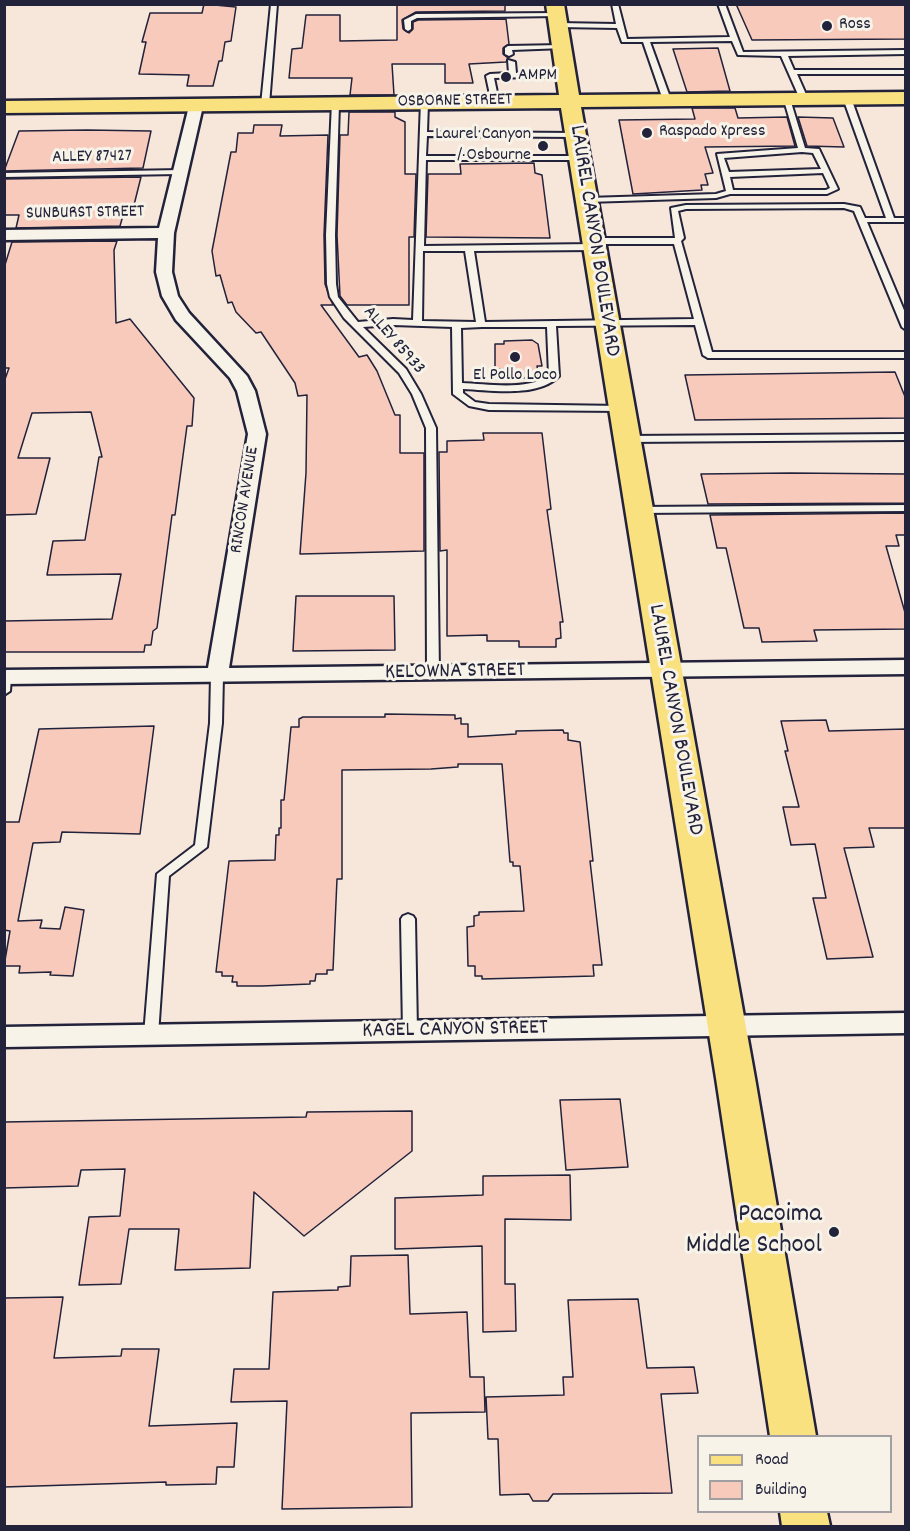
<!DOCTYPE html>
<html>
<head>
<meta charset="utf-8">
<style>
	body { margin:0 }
	#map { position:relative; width:910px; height:1531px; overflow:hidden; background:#f7e7db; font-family:Dekko,sans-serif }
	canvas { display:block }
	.frame { position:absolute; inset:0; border:6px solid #22223b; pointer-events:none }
	.legend { position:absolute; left:697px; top:1435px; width:195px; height:78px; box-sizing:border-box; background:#f7f3e8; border:2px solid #a29fa3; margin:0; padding:8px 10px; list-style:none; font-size:18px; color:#22223b }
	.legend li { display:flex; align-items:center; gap:12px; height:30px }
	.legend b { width:30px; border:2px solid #a29fa3 }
</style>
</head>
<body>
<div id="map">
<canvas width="910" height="1531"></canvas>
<div class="frame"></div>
<ul class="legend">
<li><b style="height:8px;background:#fae180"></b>Road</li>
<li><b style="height:16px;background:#f8cabc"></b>Building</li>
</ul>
</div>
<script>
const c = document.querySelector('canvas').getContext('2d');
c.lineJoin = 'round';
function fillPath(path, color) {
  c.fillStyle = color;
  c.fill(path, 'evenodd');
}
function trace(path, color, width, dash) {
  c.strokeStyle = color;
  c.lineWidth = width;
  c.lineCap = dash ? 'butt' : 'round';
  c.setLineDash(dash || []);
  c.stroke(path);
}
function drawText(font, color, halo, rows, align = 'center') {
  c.font = font + ' Dekko,sans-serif';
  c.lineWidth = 6;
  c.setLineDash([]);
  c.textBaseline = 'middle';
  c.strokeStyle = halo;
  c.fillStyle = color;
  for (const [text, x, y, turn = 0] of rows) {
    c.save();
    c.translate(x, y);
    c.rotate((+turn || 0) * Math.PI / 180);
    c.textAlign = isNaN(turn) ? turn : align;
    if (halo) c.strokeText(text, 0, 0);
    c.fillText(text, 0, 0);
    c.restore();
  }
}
const building = new Path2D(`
	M204 4 236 7 231 41 225 42 222 61H219L213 86H187L189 75 139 74 146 42H142L150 13H202Z
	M397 4H505V11L416 12 402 20 403 29 409 33 413 29V22L418 20 506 19 509 44 503 48V54L508 58 506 62 469 64 473 83H445V64H392L394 95H350L352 78H289L292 49 302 48 306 15H340V41L397 40Z
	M736 4H906V39L752 40Z
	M718 48 730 91 687 92 673 49Z
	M692 108H735L738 118 787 117 795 146 705 147 713 173 705 174 708 185H701L702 190 633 194 619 120 695 119Z
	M349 112H395V117L405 122V174H416L414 237H409V305H347L340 296 337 235 340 135H348Z
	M798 117 833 118 844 147 807 146Z
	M254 125H282L280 136 328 135 324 235 325 284 333 305H321L359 357 367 355 377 371 395 415H400V453H424V551L300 554 306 473 307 395 298 396 295 383 261 332 256 333 236 312 232 302 228 303 220 275 216 276 212 251 231 152H236L238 133H253Z
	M19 131 87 130 151 131 143 168 4 171Z
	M534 163 535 173 542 175 550 238 426 237 428 174H461L460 164Z
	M141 177 134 205H126L120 226 16 228 19 215H4V179Z
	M117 241 114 250 116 323 130 319 194 398 192 426H187L175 515H172L157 628 153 631 151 645H145L144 652H4V621L112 619 121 574 47 575 53 541 85 540 99 457H102L91 412 32 413 18 458H50L36 514 4 515V382L9 368H4V268L12 242Z
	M532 340 538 344 542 366H537L539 378H504L503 369H495V344H504V341Z
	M895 372 906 399V418L695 420 685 375Z
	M483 433H542L551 509 547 510 563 622H560L561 638 556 639V647H519V641H487V635L447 636V550L440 551 439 452H447V441L484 440Z
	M790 473 906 474V503L708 504 701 474Z
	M906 513V535H896L899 546H886L906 616V629L814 630 817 641 762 642 759 628H744L726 548H717L710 515Z
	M296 596H394L395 650 293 651Z
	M385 714 455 715V719L461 718V724H468V737L516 734V731L563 730 564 733H568V740L580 742 593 861H590L602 965H593L594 976 482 979V976H475V966H468L467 927 474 926V916L479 915V912L524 911 520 866H513V862H510L502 764H458V767L431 769 342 770V879H337L333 970H327V974H316L315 981H310V984L262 986H237V982H232L233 976H222V972H216L229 861 275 860 276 835H279V828H281V800H284L291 727H299V719L303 717H385Z
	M826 720 829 731 906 729V828H869L874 847 844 848 873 957 827 959 813 898H826L815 844 791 845 783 807H799L785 751H788L781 721Z
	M154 726 140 834 62 832 60 842 33 843 18 921 42 920 40 928 60 929 65 907 84 910 73 976 50 975 51 972 19 973 20 966H4L10 931 4 930V822H19L39 729Z
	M620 1099 628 1167 566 1170 560 1100Z
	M412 1111V1151L304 1236 254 1192 250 1268 175 1270 179 1229H129L121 1284 79 1285 89 1217 120 1216 125 1169 81 1170 78 1186 4 1188V1122L306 1117 307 1112Z
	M570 1175 571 1220 505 1219V1284H515L516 1331 483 1332 482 1246 395 1249V1198L483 1195V1176Z
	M408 1255 410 1314 467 1312 470 1377H484L485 1412 411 1413 412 1507 282 1509 287 1401 231 1402 234 1369H269L273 1292 338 1290V1287L350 1286 351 1256Z
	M63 1297 54 1358 121 1356 122 1349H159L149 1426 237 1423 234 1467H217L216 1484 166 1485V1482L4 1487V1298Z
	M638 1299 647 1368 694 1367 698 1393 661 1394 672 1493 553 1494 548 1501H533L529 1494 500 1495 498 1439H488L486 1397 564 1395 563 1377H573L568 1300Z`);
fillPath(building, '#f8cabc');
trace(building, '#22223b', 1.5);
const service = new Path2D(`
	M271 4H277L269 105 265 107 261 105Z
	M612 4H618L627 39 730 37 718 4H725L743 52 906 50V54L788 56 794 70H906V74H797L808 99 804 101 800 99 781 56 738 55 732 41 650 42 671 100 667 102 663 100 643 42H622L617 28 558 27 555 25 558 23 616 24Z
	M557 13 560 15 559 16 417 18 411 21V29L408 31 405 29 404 20 416 14Z
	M562 45 565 47 564 48 512 50 513 54 509 56 505 54V48L508 46Z
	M508 60 515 62 516 73 566 72 570 74 566 76 494 78 499 102 492 104 486 76 490 74 509 73Z
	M844 96 851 98 894 218H906V222H867L906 315V330L902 327 854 211 844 208 686 209 678 211 684 238 681 241 712 352H906V358H708L703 355 695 325 556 326 559 376C538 398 490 390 463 389V393L475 402 489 404 621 406 626 409 624 411 489 410 469 406 453 394 452 327 393 325 363 327 406 369 421 394 436 428 439 673 433 677 429 676 427 673 426 428 412 394 399 373 344 318 330 297 327 284 326 235 332 102 339 104 335 235 336 284 338 297 358 322 393 319 413 320 421 101 428 103 427 132 579 133 580 135 576 137 427 136 426 156H580L584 158 580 160H426L424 246 594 244 598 247 594 250 474 251 485 322 694 319 674 244H593L589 241 593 238H675L671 208 686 205 844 204 860 207 865 218H886L843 98ZM423 251H465L476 322 422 321ZM482 327H547L549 375C529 391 487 384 462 383L461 328Z
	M783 97 790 99 805 148 819 149 838 189 827 194H730L716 198 587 202 583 200 587 198 716 194 726 191 717 154 798 148ZM802 152 813 153 821 169 729 172 724 158ZM823 173 830 188 826 190H733L730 177Z
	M182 170V174H179L4 177V173Z
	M906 434V440L626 442 621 439 626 436Z
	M906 505V511L638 513 633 510 638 507Z
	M217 671 223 675 222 723 207 847 169 876 158 1035 156 1039 151 1040 146 1039 144 1035 157 874 195 845 210 723 211 675Z
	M5 673 11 677 10 691 4 695Z
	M408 914 413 916 415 919 417 1031 415 1035 410 1036 405 1035 403 1031 401 919 403 916Z`);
const minor = new Path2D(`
	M196 102 203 106 174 233 172 272 178 296 189 313 247 376 255 391 266 434 229 668 906 660V674L4 684V670L208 668 248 434 237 391 230 378 176 320 162 296 156 272 158 238 4 240V230L159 228 189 106Z
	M906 1013V1033L4 1047V1027Z`);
const primary = new Path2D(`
	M546 4H564L579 95 906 92V104L581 107 755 1078 816 1436H770L716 1078 561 108 4 113V101L559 95Z
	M780 1512H827L830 1526H782Z`);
trace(service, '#22223b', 4);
trace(minor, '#22223b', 5);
trace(primary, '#22223b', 5);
fillPath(service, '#f7f3e8');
fillPath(minor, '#f7f3e8');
fillPath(primary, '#fae180');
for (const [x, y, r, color] of [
	[827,26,6,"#22223b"],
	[506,77,6,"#22223b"],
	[647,133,6,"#22223b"],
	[543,146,6,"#22223b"],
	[515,357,6,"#22223b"],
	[834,1232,6,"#22223b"]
]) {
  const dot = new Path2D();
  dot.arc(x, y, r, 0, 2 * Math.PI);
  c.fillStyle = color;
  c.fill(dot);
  trace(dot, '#f7f3e8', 2);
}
drawText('18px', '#22223b', '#f7f3e8', [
	["Ross",839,26],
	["AMPM",518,77],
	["Raspado Xpress",659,133],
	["Laurel Canyon",531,136,"right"],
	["/ Osbourne",531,157,"right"],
	["El Pollo Loco",515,377,"center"]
], 'left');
drawText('18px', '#22223b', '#f7f3e8', [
	["OSBORNE STREET",455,102,-1],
	["ALLEY 87427",92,158,-1],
	["SUNBURST STREET",85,214,-1],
	["ALLEY 85933",393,341,49],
	["RINCON AVENUE",246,500,-81]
]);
drawText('22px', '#22223b', '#f7f3e8', [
	["LAUREL CANYON BOULEVARD",593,241,81],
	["KELOWNA STREET",455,673,-1],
	["LAUREL CANYON BOULEVARD",674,720,80],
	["KAGEL CANYON STREET",455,1031,-1]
]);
drawText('27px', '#22223b', '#f7f3e8', [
	["Pacoima",822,1216],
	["Middle School",822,1247]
], 'right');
</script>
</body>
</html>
